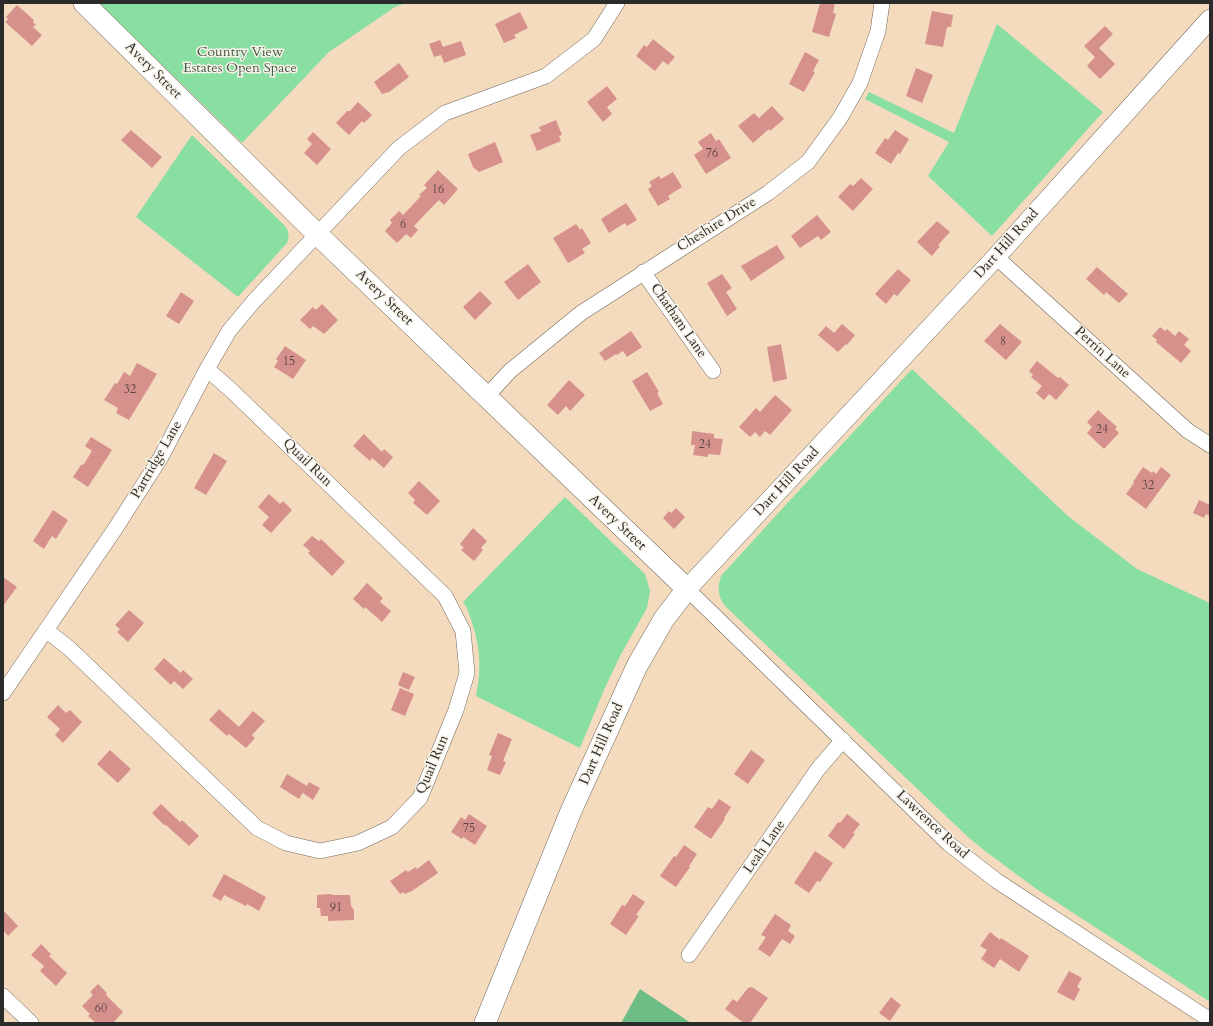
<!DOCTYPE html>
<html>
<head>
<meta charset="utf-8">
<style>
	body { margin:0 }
	#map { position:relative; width:1213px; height:1026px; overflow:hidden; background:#f4dbbe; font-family:Cardo,serif }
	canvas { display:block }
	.frame { position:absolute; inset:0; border:4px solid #2b2b2b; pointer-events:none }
</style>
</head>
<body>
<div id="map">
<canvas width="1213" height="1026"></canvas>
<div class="frame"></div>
</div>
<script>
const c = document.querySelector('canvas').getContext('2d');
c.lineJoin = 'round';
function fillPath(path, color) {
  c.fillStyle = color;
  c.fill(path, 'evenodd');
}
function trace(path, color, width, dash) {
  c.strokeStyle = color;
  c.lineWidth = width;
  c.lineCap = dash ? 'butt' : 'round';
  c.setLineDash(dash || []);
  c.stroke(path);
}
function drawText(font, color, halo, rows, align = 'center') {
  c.font = font + ' Cardo,serif';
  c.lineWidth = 3;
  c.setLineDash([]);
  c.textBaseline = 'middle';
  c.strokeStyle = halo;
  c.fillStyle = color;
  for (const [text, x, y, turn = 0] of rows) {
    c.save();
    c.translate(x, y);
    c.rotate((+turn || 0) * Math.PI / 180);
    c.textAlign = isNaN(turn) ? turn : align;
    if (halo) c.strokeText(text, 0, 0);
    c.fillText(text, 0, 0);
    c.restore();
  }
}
fillPath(new Path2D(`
	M99 3H406L395 7 329 52 242 143Z
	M997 24 1103 112 992 236 928 176 949 142 865 99 869 92 954 133Z
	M192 135 283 224C289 230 290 236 287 243L238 297 136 217Z
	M912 369 1068 516 1137 569 1210 603V1002L1035 888 985 851 968 837 726 607C718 598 717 588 721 576L781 510Z
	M565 497 645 574 650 591 647 608 620 656 604 690 580 748 476 696C483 661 479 639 466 606L463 602Z`), '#89dea1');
fillPath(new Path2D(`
	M640 989 691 1023H621Z`), '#6ebd87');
fillPath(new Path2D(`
	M820 3H835L833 13 836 14 829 37 812 32Z
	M17 5 34 20 33 22 36 25 33 27 42 35 32 46 5 22 8 19 6 17Z
	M932 11 953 15 951 27H947L943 47 925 44Z
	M520 12 528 28 514 35 516 38 504 43 495 24Z
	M1105 26 1113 34 1099 48 1115 64 1100 79 1087 66 1095 57 1084 46Z
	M653 39 675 57 668 65 663 61 655 71 636 56 644 45 647 47Z
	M440 40 443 47 461 41 466 55 444 63 441 55 434 57 429 44Z
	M805 52 819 60 813 71 815 72 804 92 789 84Z
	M399 63 409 77 389 92 382 94 374 82Z
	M916 68 933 75 922 103 906 96Z
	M607 86 617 99 607 107 612 114 603 122 587 102Z
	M358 102 372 115 364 123 362 121 349 135 336 123 347 111H350Z
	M772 106 784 119 770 131 769 129 753 143 738 126 754 113 759 118Z
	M556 120 562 135 559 136 561 141 537 151 530 135 541 131 539 127Z
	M131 130 162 157 152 168 121 140Z
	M895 130 909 139 900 154 898 153 891 164 875 153 885 138 888 140Z
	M313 132 331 149 317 165 304 153 312 144 307 139Z
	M711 133 716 141 719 139 731 158 706 174 694 155 703 149 698 142Z
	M495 142 503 162 479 172 473 167 468 154Z
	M438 170 458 189 444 205 439 200 432 207 414 226 418 230 411 238 406 234 397 243 385 231 392 223 390 220 399 211 403 215 421 196 419 195 427 188 424 185Z
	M673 172 682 187 668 196 670 199 658 206 648 189 652 186 649 182 659 176 661 179Z
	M861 178 873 189 853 211 838 197 850 184 853 186Z
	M626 203 637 220 627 226 625 223 609 233 601 219Z
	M817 215 831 232 821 240 818 236 800 248 791 236Z
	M937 221 950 232 938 245 940 246 932 256 917 242Z
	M576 224 580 230 582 228 591 243 582 249 585 253 568 263 553 238Z
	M777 245 785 258 751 281 741 266Z
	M528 264 541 282 518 300 504 282Z
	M1097 267 1128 294 1119 303 1106 292 1104 295 1086 279Z
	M898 269 911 280 897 296 894 294 886 304 875 294Z
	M722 274 732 288 726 292 737 309 727 316 707 283Z
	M480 291 492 303 475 320 463 307Z
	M181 292 194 301 179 324 166 316Z
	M322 304 338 320 324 334 313 326 310 329 300 320 313 307 316 310Z
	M842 324 855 335 847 345 846 344 838 352 818 335 826 326 834 333Z
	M1000 324 1022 342 1006 360 984 341Z
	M1160 327 1165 331 1167 329 1175 336 1179 331 1189 339 1184 345 1191 351 1181 363 1156 342 1157 340 1152 336Z
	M631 331 642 347 627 357 623 351 617 355 616 354 605 361 599 353Z
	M781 344 787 379 773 382 767 347Z
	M285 346 306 360 293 379 274 367 278 361 276 359Z
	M1037 361 1058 378 1060 377 1069 385 1056 400 1049 394 1044 400 1036 393 1042 386 1031 377 1033 375 1029 371Z
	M137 363 157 374 129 420 116 413 118 408 104 400 115 383 117 384 124 372 130 376Z
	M647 372 659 392 657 393 663 404 650 411 632 381Z
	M569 380 585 395 570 411 566 406 558 415 547 405Z
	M775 395 792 410 770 435 765 431 760 437 755 432 750 437 739 427 756 408 760 412Z
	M1098 410 1117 427 1115 429 1119 433 1104 449 1087 433 1092 427 1087 422Z
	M692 431 714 434V438L723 439 720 455 708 454V457L693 455 695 445H691Z
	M364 434 382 452 384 449 393 457 384 468 372 458 370 461 353 446Z
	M91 437 112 450 88 487 73 477 81 465 84 464 92 451 85 446Z
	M214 453 227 461 206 495 194 488Z
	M1143 467 1152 473 1153 471 1156 474 1161 467 1171 475 1146 509 1126 494 1134 483 1133 482Z
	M419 481 440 501 427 515 413 503 415 500 408 493Z
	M269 494 280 504 283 501 292 510 271 533 262 525 269 517 258 507Z
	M1199 500 1210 505V516L1206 514 1204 518 1193 513Z
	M676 508 685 517 674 529 663 518 669 511 671 513Z
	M53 510 68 520 56 539 52 536 44 549 33 541Z
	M473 528 487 541 481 548 483 550 474 561 461 550 464 548 460 544Z
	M312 536 319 541 321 539 345 562 332 576 308 553 310 551 303 545Z
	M3 577 17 587 3 606Z
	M367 583 383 598 380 602 391 611 382 622 365 607 364 609 353 599Z
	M129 610 144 623 128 642 117 632 120 629 115 625Z
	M164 658 181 673 183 670 193 679 183 689 174 681 171 685 154 669Z
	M403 672 415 677 409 690 398 685Z
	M400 688 414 694 405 716 391 710Z
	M58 705 66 713 70 710 82 722 63 743 55 735 60 729 47 717Z
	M219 709 239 727 253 711 265 721 252 735 255 738 246 748 229 734 227 736 209 720Z
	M498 733 512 739 503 761 506 762 500 775 487 770 492 756 489 755Z
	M110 750 131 769 118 783 97 764Z
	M751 750 765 760 748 784 734 774Z
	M287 774 307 786 299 799 280 787Z
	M309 782 320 788 313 800 303 793Z
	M719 799 731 807 724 818 725 819 711 839 694 827 708 807 712 809Z
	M161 804 180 822 182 820 199 836 189 846 166 825H164L152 813Z
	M469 814 487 826 475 845 463 837 462 839 451 832 461 817 465 820Z
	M847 814 860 824 853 833 855 834 844 849 828 836 838 822 840 823Z
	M684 845 697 854 689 866 690 867 676 887 660 876 674 856 676 857Z
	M815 851 833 863 820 882 817 881 809 893 794 883Z
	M429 860 438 873 412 891 405 894 403 892 400 894 390 881 406 870 408 872 416 867 417 869Z
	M224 874 266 897 259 911 247 904 246 906 224 895 221 901 212 896Z
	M331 894 332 895H350L351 906 354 910V920L328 921V916H321L320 908H317V895Z
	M633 894 645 902 636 915 639 916 626 935 610 924 622 905 625 906Z
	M3 910 18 926 8 936 3 930Z
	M775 914 791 925 788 931 795 936 790 944 782 939 770 957 758 949 766 937 761 935Z
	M990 932 1000 940 1001 938 1029 956 1019 972 1000 959 994 968 981 959 987 950 980 946Z
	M41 944 51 954 49 956 67 973 56 986 40 971 44 966 31 955Z
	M1069 971 1082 978 1077 987 1080 989 1074 1001 1057 992Z
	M98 984 107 993 106 995 123 1012 113 1023H96L88 1016 90 1014 82 1006 93 995 90 992Z
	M752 987 768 998 750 1023H744L725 1009 733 999 737 1002 748 988Z
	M891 997 901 1005 890 1021 879 1013Z`), '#d7918d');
const minor = new Path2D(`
	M996 257 1188 431 1210 445
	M643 272 713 371
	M486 397 510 371 581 313 768 193 808 162 840 118 860 83 878 31 882 3
	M687 589 949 844 997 881 1210 1020
	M46 630 70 649 257 828 286 843 320 851 358 843 392 827 420 798 456 710 467 673 463 631 445 596 232 391 207 369
	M3 693 115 529 161 457 207 369 229 331 254 301 399 148 445 113 546 76 594 39 617 3
	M689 955 818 769 843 740
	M3 996 31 1023`);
const tertiary = new Path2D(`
	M687 589 996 257 1210 19`);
const secondary = new Path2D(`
	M84 3 317 234 687 589 664 619 637 666 571 811 485 1023`);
trace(minor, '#71695e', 16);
trace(tertiary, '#71695e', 20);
trace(secondary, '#71695e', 22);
trace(minor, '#fff', 15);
trace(tertiary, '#fff', 19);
trace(secondary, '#fff', 21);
drawText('12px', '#564444', null, [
	["76",712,154],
	["16",438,190],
	["6",403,225],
	["8",1003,342],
	["15",289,362],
	["32",130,390],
	["24",1102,430],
	["24",705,445],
	["32",1148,486],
	["75",469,829],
	["91",336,908],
	["60",101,1009]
]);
drawText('14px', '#425848', '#f7f3e8', [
	["Country View",240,53],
	["Estates Open Space",240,69]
]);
drawText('14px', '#2b2b2b', '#f7f3e8', [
	["Avery Street",153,71,45],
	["Cheshire Drive",717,225,-32],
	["Dart Hill Road",1007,244,-48],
	["Avery Street",384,298,44],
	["Chatham Lane",678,321,55],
	["Perrin Lane",1102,353,42],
	["Partridge Lane",157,460,-60],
	["Quail Run",307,463,44],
	["Dart Hill Road",787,482,-47],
	["Avery Street",617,523,44],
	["Dart Hill Road",602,744,-66],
	["Quail Run",433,765,-67],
	["Lawrence Road",932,825,43],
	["Leah Lane",765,847,-55]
]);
</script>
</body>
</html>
